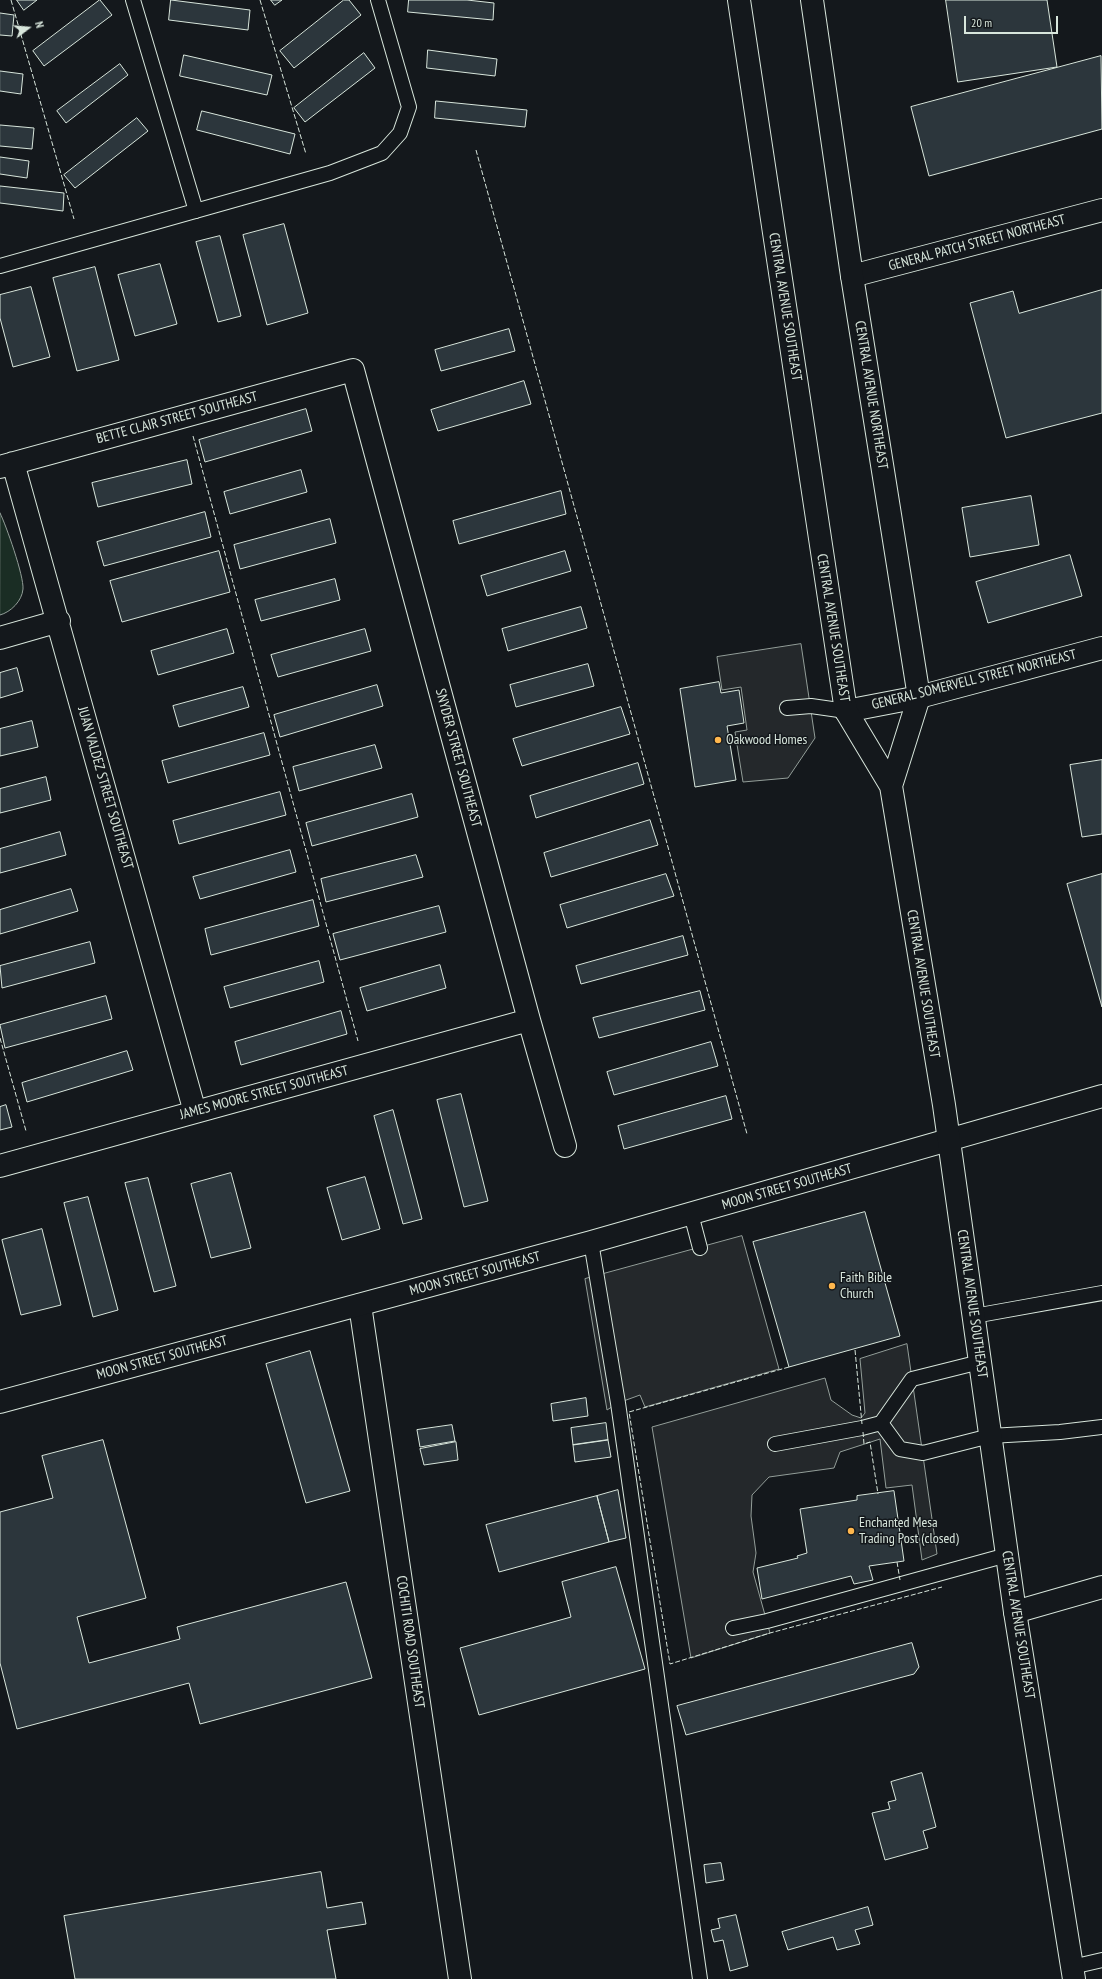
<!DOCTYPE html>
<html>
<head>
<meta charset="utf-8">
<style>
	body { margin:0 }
	#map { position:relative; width:1102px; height:1979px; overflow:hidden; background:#14181c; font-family:"PT Sans Narrow",sans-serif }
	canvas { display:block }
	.north { position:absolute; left:8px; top:8px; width:40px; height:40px; -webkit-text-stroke:3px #14181c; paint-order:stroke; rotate:74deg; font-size:11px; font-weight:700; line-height:16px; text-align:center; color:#d8e6dc }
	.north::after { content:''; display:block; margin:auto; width:14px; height:18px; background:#d8e6dc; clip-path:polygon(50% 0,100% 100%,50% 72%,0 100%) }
	.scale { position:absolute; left:964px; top:16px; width:94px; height:18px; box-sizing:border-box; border:2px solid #d8e6dc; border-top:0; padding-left:5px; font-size:12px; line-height:14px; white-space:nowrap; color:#d8e6dc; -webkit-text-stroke:3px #14181c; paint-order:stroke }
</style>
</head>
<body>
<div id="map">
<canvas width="1102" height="1979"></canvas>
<div class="north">N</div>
<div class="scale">20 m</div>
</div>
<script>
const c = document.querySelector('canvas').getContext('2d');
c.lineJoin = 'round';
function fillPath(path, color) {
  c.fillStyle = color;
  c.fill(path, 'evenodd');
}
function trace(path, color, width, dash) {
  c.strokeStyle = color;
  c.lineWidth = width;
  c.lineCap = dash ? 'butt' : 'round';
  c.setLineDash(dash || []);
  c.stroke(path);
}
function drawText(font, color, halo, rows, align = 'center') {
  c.font = font + ' "PT Sans Narrow",sans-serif';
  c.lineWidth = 3;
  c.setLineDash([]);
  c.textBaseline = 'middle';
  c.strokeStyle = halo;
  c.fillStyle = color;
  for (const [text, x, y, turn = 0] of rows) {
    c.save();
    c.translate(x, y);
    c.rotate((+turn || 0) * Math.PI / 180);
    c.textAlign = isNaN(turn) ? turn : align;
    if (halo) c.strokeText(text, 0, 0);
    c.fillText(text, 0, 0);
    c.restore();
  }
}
const green = new Path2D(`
	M0 513C6 525 24 576 23 589 22 601 11 612 0 615Z`);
fillPath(green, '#1a2d24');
trace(green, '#939e99', 1);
const parking = new Path2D(`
	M801 644 815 738 788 778 743 782 735 732 747 730 741 687 722 690 717 657Z
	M742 1236 779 1369 645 1407 640 1395 618 1403 607 1410 585 1279Z
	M907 1344 937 1554 922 1560 912 1485 886 1488 880 1439 840 1452 834 1468 769 1477 752 1495 751 1516 756 1553 753 1572 770 1633 691 1658 652 1427 825 1378 831 1400 852 1415 861 1418 865 1413 860 1359Z`);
fillPath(parking, '#24282b');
trace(parking, '#939e99', 1);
const building = new Path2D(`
	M17 0H37L24 10Z
	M100 0 112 15 44 66 33 51Z
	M171 0 250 10 248 30 169 20Z
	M271 0H282L275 5Z
	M344 0H349L361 15 294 68 280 51Z
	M409 0H467L494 3 493 20 408 12Z
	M946 0H1047L1057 67 958 82Z
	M0 13 14 15 12 36 0 35Z
	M428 50 497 59 495 76 427 68Z
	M364 53 375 68 305 122 294 108Z
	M184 55 272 75 267 95 180 76Z
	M1101 56 1102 129 929 176 911 107Z
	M120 64 128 75 66 123 57 111Z
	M0 71 23 74 21 94 0 91Z
	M436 101 527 110 525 127 435 118Z
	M202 111 295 134 290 154 197 130Z
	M137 118 148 131 75 188 64 175Z
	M0 125 34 128 32 149 0 146Z
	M0 157 29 161 27 178 0 174Z
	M0 186 64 193 63 211 0 203Z
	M284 224 308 313 267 325 243 235Z
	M220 236 241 316 218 322 196 242Z
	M160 264 177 324 135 336 118 275Z
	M95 267 119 360 77 371 53 278Z
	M31 287 50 357 13 367 0 318V295Z
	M1102 290V413L1006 438 970 303 1013 291 1019 313Z
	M509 329 515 351 441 371 435 350Z
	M524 381 531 404 438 431 431 410Z
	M306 409 312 431 205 462 199 440Z
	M187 460 192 484 98 507 92 483Z
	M301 470 307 492 230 514 224 492Z
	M561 491 566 514 459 544 453 521Z
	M1031 496 1039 545 970 557 962 508Z
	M205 512 211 537 104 566 97 542Z
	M330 519 336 543 240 569 234 545Z
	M219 551 230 592 122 622 110 581Z
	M565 551 571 571 487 596 481 576Z
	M1070 555 1082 596 988 623 976 582Z
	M335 579 340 600 261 621 255 600Z
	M581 607 587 628 508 651 502 629Z
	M227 629 234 653 158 675 151 651Z
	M365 629 371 651 278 677 271 655Z
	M588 664 594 686 516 707 510 685Z
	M17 668 23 691 0 698V673Z
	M719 682 721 693 739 690 744 723 727 726 736 780 695 787 680 689Z
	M377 685 383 706 280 737 274 715Z
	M243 687 249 707 179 727 173 706Z
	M621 707 630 734 522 766 513 739Z
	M32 721 38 747 0 756V729Z
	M264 733 270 755 168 783 162 761Z
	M375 745 382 768 299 791 293 767Z
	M1102 760V834L1082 837 1070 765Z
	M638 763 644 784 536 818 530 796Z
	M46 777 51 800 0 813V789Z
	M280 792 286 815 179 844 173 821Z
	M412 794 418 817 312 846 306 823Z
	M650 820 658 845 551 877 544 853Z
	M60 832 66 855 0 873V849Z
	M290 850 296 872 200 899 193 877Z
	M416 855 423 877 326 902 321 879Z
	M666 874 674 896 567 928 560 905Z
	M1102 874V1007L1067 884Z
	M71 889 78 911 0 934V910Z
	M313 900 319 926 211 955 205 929Z
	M439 906 446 932 340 960 333 934Z
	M683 936 688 955 581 984 576 966Z
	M90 942 95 963 2 988 0 966Z
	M319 961 324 982 230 1008 224 987Z
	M440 965 446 988 367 1011 360 988Z
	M700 991 705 1010 599 1038 593 1018Z
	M106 996 112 1019 5 1048 0 1025Z
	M341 1011 347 1034 241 1065 235 1042Z
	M711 1042 718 1066 614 1095 607 1072Z
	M127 1051 133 1070 27 1102 22 1083Z
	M461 1094 488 1201 464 1207 437 1100Z
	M726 1096 732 1119 624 1149 618 1126Z
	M6 1105 12 1127 0 1130V1107Z
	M393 1110 422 1219 403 1224 374 1116Z
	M231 1173 251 1248 211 1258 191 1184Z
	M365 1177 380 1229 342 1240 327 1188Z
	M148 1178 176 1286 154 1292 125 1183Z
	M88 1197 118 1310 93 1317 64 1203Z
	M865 1212 900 1336 789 1367 753 1242Z
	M42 1229 61 1305 21 1315 2 1240Z
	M310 1351 350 1491 306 1503 266 1364Z
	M586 1398 588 1416 553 1421 551 1404Z
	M606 1423 608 1440 573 1445 571 1428Z
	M452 1425 455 1441 420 1447 417 1430Z
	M103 1440 146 1598 77 1617 89 1663 180 1639 177 1627 346 1582 372 1678 200 1724 189 1683 17 1729 0 1663V1512L53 1498 42 1456Z
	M608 1440 611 1457 575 1462 573 1445Z
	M456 1442 458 1460 424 1465 420 1449Z
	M618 1490 626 1538 609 1542 597 1496Z
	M894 1491 904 1561 869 1566 873 1580 854 1584 851 1576 762 1599 757 1568 798 1558 797 1556 807 1553 800 1509 857 1500V1496Z
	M597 1496 609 1542 499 1572 486 1525Z
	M616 1567 645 1669 479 1715 460 1648 571 1617 562 1582Z
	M912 1643 919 1667 914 1674 686 1735 677 1706Z
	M922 1773 936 1827 923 1831 928 1848 885 1860 872 1813 890 1809 888 1802 896 1800 891 1782Z
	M721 1863 724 1880 706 1883 704 1865Z
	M321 1872 327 1908 362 1902 366 1924 327 1930 336 1979H75L64 1916Z
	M868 1907 873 1925 855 1930 860 1944 837 1950 833 1937 788 1950 782 1932Z
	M736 1915 748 1966 730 1971 723 1940 714 1942 711 1930 720 1928 718 1919Z`);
fillPath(building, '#2c363c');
trace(building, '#d8e6dc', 1);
const service = new Path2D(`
	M133 0 196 211
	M0 266 330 173 382 153 400 133 409 107 378 0
	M787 708 811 706 846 711
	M691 1214 700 1248
	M591 1242 618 1403 700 1979
	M974 1316 1102 1293
	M881 1423 900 1449 923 1453 990 1436 1060 1432 1102 1427
	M775 1444 862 1428 881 1423 912 1379 980 1362
	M733 1628 767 1621 1007 1555
	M1072 1967 1102 1960`);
const minor = new Path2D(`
	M852 276 1102 210
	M13 463 195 1112
	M0 467 353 370 529 1020 565 1146
	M0 638 59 621
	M846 711 919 697 1102 648
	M0 1166 529 1020
	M360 1305 460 1979
	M1015 1612 1102 1587`);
const tertiary = new Path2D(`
	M0 1402 591 1242 1102 1096`);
const primary = new Path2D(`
	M739 0 846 711 891 786 944 1105 1015 1612 1074 1979
	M812 0 852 276 919 697 891 786`);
trace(service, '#d8e6dc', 16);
trace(minor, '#d8e6dc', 24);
trace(tertiary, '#d8e6dc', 24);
trace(primary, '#d8e6dc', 24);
trace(service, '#14181c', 14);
trace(minor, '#14181c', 22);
trace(tertiary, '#14181c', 22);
trace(primary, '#14181c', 22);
trace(new Path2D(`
	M11 0 74 219
	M260 0 306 154
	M476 150 747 1134
	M193 436 358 1041
	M0 1038 26 1131
	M855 1350 862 1424
	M789 1367 629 1412 670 1664 770 1633 942 1587
	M863 1432 864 1444 870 1442 878 1494
	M897 1562 900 1580`), '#d8e6dc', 1, [5, 2]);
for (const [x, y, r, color] of [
	[718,740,4,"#ffb74d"],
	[832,1286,4,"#ffb74d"],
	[851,1531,4,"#ffb74d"]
]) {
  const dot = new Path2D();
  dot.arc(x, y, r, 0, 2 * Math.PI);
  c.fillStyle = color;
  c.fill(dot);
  trace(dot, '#14181c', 1.5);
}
drawText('14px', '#d8e6dc', '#14181c', [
	["GENERAL PATCH STREET NORTHEAST",977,243,-15],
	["CENTRAL AVENUE SOUTHEAST",785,307,81],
	["CENTRAL AVENUE NORTHEAST",871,395,81],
	["BETTE CLAIR STREET SOUTHEAST",177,418,-15],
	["CENTRAL AVENUE SOUTHEAST",833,628,81],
	["GENERAL SOMERVELL STREET NORTHEAST",974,680,-14],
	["SNYDER STREET SOUTHEAST",458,758,75],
	["JUAN VALDEZ STREET SOUTHEAST",105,788,74],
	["CENTRAL AVENUE SOUTHEAST",923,984,81],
	["JAMES MOORE STREET SOUTHEAST",264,1093,-15],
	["MOON STREET SOUTHEAST",787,1187,-16],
	["MOON STREET SOUTHEAST",475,1274,-15],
	["CENTRAL AVENUE SOUTHEAST",972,1304,82],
	["MOON STREET SOUTHEAST",162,1358,-15],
	["CENTRAL AVENUE SOUTHEAST",1018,1625,81],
	["COCHITI ROAD SOUTHEAST",410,1642,82]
]);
drawText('14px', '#d8e6dc', '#14181c', [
	["Oakwood Homes",726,740],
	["Faith Bible",840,1278],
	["Church",840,1294],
	["Enchanted Mesa",859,1523],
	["Trading Post (closed)",859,1539]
], 'left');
</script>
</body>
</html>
